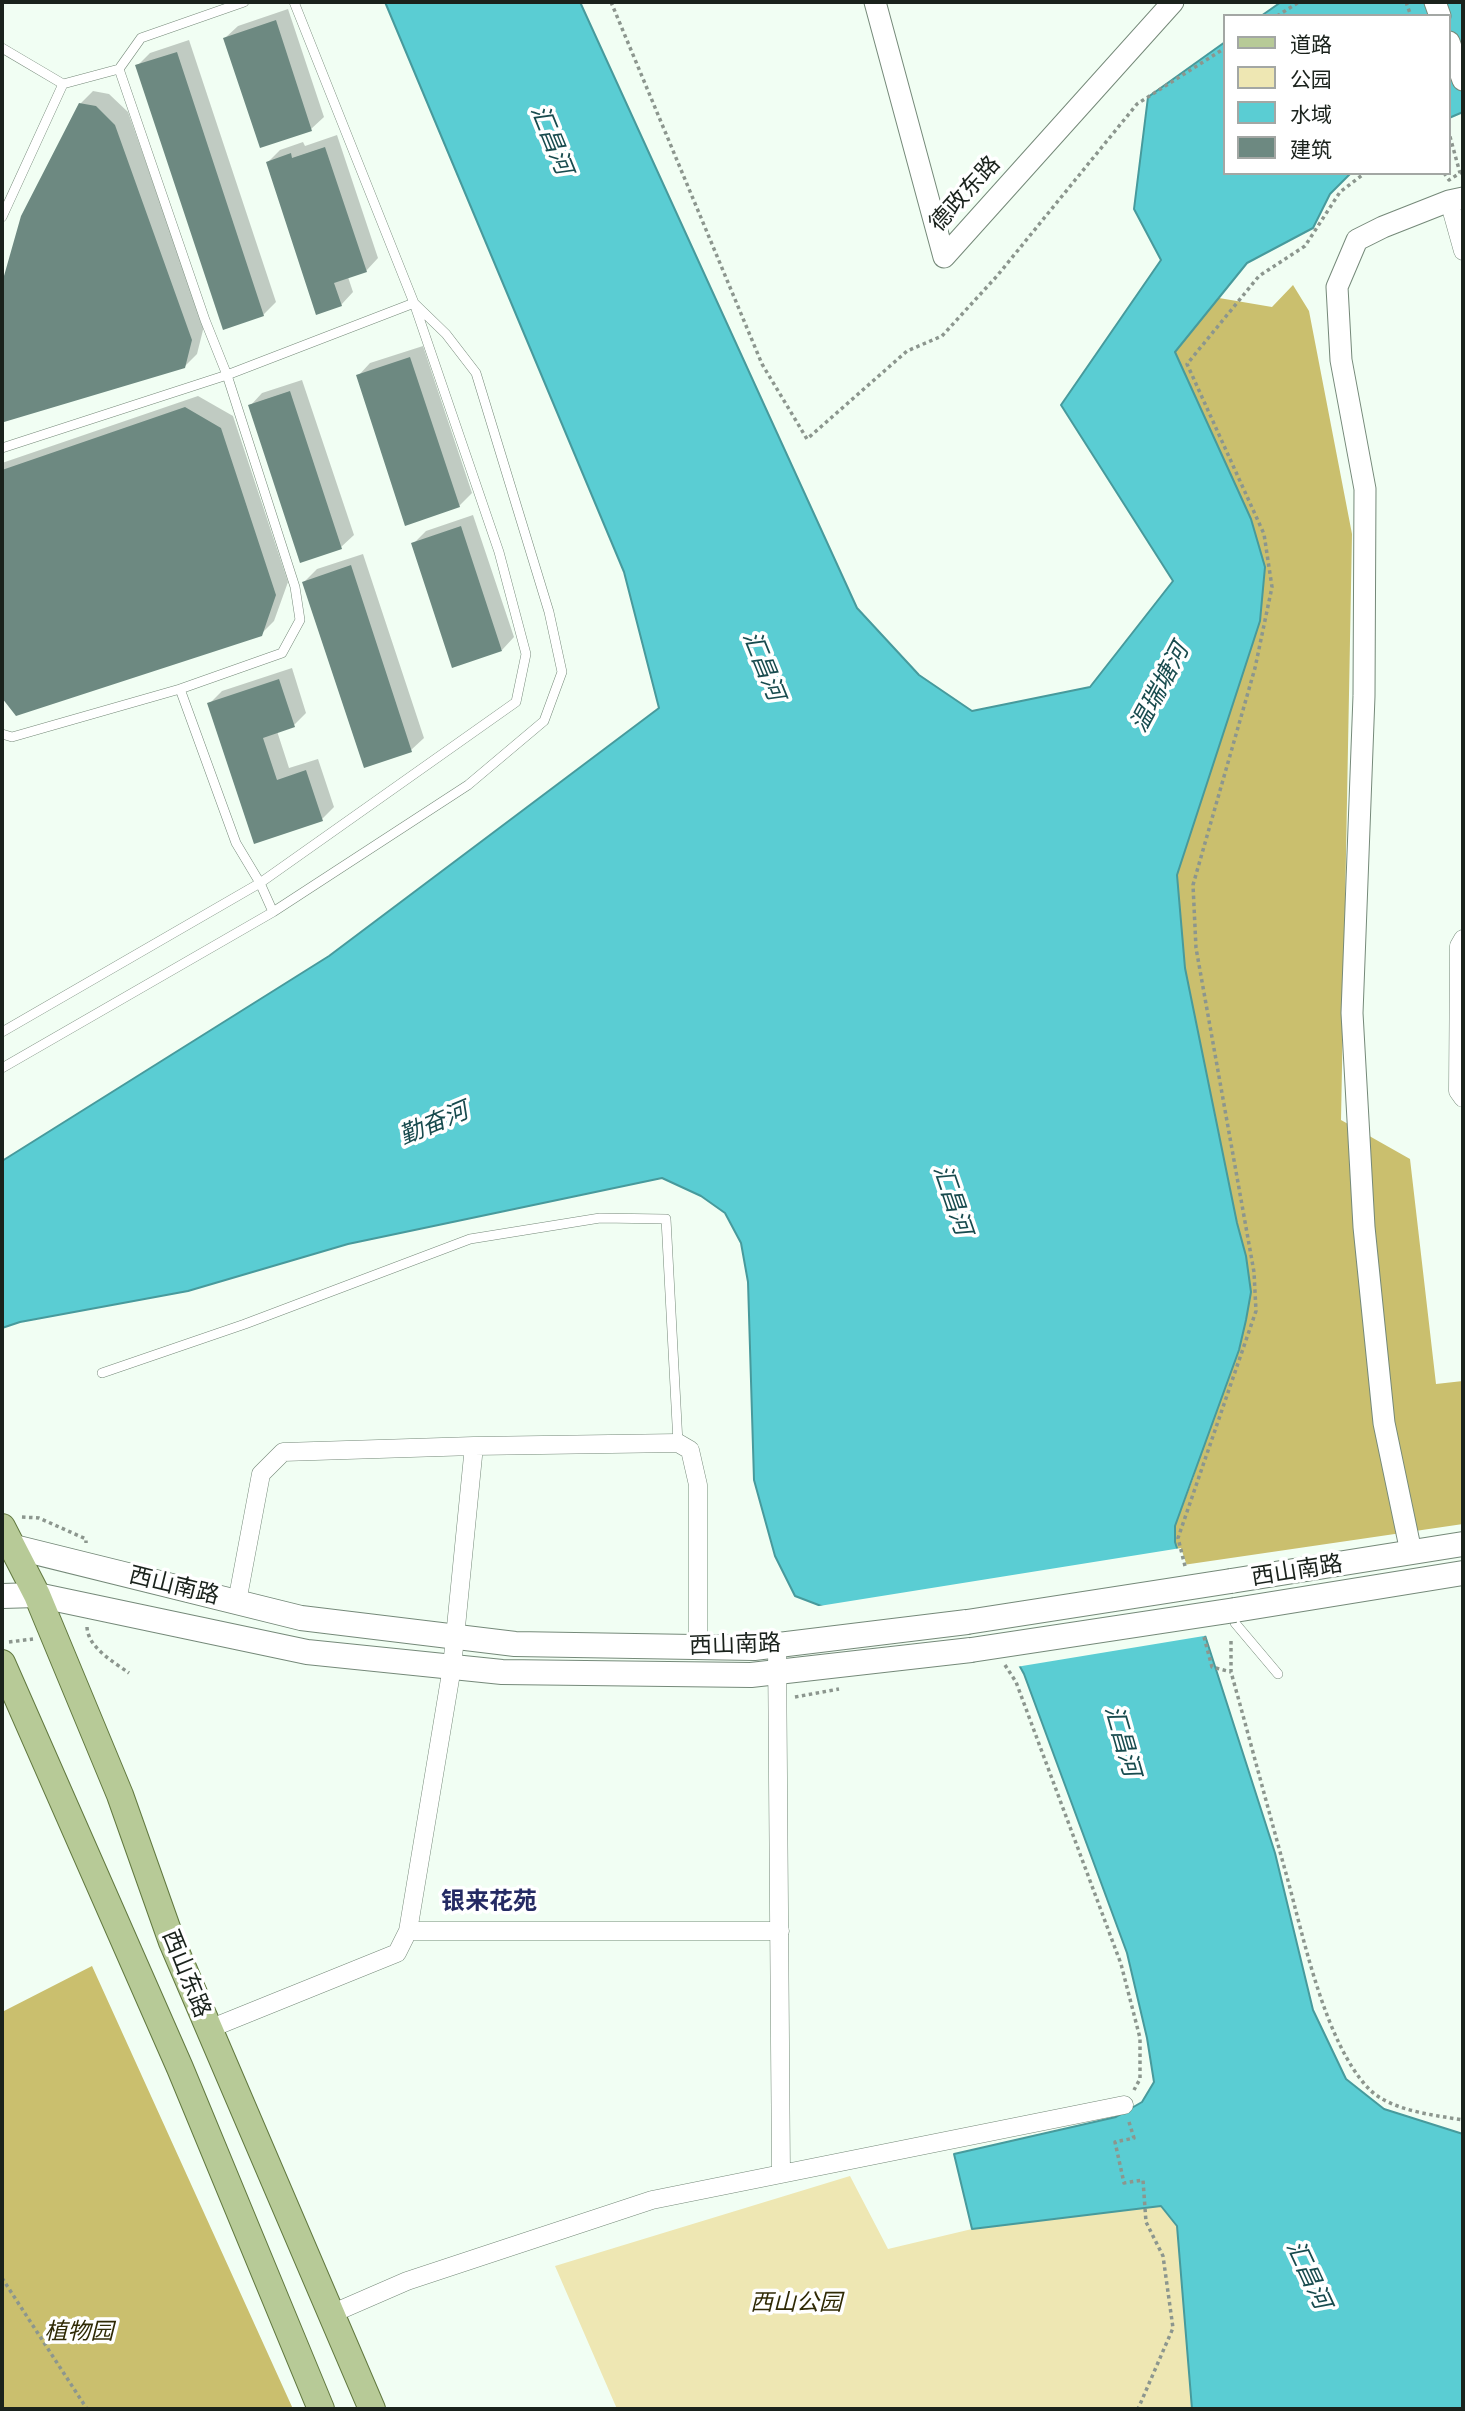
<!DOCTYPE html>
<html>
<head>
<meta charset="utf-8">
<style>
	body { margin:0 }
	#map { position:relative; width:1465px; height:2411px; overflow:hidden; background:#f1fef3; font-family:Literata,"Noto Sans SC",serif }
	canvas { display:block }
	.frame { position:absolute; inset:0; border:4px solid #1a221c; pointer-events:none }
	.legend { position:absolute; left:1223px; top:14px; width:228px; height:161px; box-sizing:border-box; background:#fff; border:2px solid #a3a7a4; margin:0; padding:9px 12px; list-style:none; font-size:21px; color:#1a221c }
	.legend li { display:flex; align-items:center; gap:14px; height:35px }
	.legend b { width:35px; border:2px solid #a3a7a4 }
</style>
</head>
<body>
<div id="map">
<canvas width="1465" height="2411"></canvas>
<div class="frame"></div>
<ul class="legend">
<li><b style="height:9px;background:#b7ca97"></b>道路</li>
<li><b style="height:19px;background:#eee7b3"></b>公园</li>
<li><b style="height:19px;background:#5acdd3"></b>水域</li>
<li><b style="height:19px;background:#6d8981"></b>建筑</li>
</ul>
</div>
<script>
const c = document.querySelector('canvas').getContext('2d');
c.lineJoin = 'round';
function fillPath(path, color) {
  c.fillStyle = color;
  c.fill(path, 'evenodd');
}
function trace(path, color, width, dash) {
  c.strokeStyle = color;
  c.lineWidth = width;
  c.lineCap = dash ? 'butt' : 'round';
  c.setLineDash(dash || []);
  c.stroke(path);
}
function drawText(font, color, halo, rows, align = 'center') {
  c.font = font + ' Literata,"Noto Sans SC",serif';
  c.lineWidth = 7;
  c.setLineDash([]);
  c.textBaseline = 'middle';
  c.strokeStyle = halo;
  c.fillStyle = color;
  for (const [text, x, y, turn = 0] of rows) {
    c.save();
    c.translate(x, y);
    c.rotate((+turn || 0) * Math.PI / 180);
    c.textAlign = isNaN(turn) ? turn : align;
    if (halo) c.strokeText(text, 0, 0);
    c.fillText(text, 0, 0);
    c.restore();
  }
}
fillPath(new Path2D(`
	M850 2176 888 2249 972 2229 1161 2206 1177 2226 1192 2409H617L555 2266Z`), '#eee7b3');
fillPath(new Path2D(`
	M1293 285 1309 311 1352 534 1341 1120 1410 1159 1436 1384 1463 1381V1524L1183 1565 1175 1542V1526L1193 1479 1251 1292 1246 1256 1237 1223 1185 968 1177 875 1260 621 1265 567 1251 519 1175 352 1219 298 1272 307Z
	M92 1966 293 2409H2V2010L4 2011Z`), '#cabf6e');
const water = new Path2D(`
	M385 2H580L857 608 919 675 972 711 1090 687 1173 581 1061 405 1161 260 1134 209 1148 97 1225 42V173H1351L1330 194 1313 228 1247 263 1175 352 1251 519 1265 567 1260 621 1177 875 1185 968 1237 1223 1246 1256 1251 1292 1246 1320 1239 1350 1175 1526V1542L1275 1853 1313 2010 1346 2079 1384 2109 1463 2134V2409H1192L1177 2226 1161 2206 972 2229 954 2154 1116 2117 1142 2102 1154 2082 1147 2038 1127 1953 1024 1674 1001 1632 976 1612 933 1599 829 1609 795 1596 775 1556 754 1480 748 1282 741 1243 725 1213 701 1196 662 1178 348 1244 188 1291 20 1322 2 1328V1161L329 956 659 708 624 572Z
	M1281 2H1463V112L1449 118V16H1261Z`);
fillPath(water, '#5acdd3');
trace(water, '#479a9c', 2);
fillPath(new Path2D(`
	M1181 1548 1210 1635 1016 1667 998 1635 974 1615 933 1603 885 1611 829 1613 813 1607Z`), '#f1fef3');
fillPath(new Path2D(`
	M288 9 324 117 311 129 225 38 238 26Z
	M189 40 276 302 263 315 137 66 150 53Z
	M93 91 109 94 128 112 204 326 197 354 184 367 4 420 2 419V289L23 217 80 104Z
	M337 135 378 258 366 271 348 277 353 292 341 305 268 162 280 150 303 142 305 146Z
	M423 346 472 493 459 506 358 376 370 363Z
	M302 380 354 535 341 547 250 406 262 393Z
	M198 396 233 416 288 582 274 621 261 634 16 714 2 695V463Z
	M473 515 514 637 502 650 413 544 426 531Z
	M363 554 424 738 411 750 365 766 304 582 317 569Z
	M292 668 306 713 294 725 277 731 289 768 318 759 334 807 322 819 255 841 209 704 222 691Z`), '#0003');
fillPath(new Path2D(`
	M276 20 312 131 260 148 223 38Z
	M177 52 264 316 223 330 135 65Z
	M79 103 96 106 115 125 192 340 185 368 4 422 2 421V283L21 216Z
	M325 147 367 272 334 283 342 306 316 315 266 162 291 153 292 158Z
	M410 357 460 507 405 526 356 375Z
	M290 391 342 549 300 563 248 405Z
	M185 407 221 428 276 595 262 636 16 716 2 698V470Z
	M461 526 502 651 452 668 411 543Z
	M351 565 412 752 364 768 302 582Z
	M279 679 295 727 263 738 277 780 306 770 323 821 254 844 207 703Z`), '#6d8981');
const service = new Path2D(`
	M2 48 63 84
	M2 217 63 84 119 69 141 38 244 2
	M2 448 227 375 414 303 446 334 476 373 549 612 562 672 544 721 468 785 273 912 2 1068
	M180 689 236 843 260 883 273 912
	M2 734 12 737 180 689 282 653 300 620 295 587 227 375 205 320 119 69
	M2 1032 260 883 516 702 526 654 499 552 414 303 294 2
	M102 1373 245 1324 470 1239 600 1218 666 1219 678 1443
	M1235 1611V1623L1278 1674`);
const minor = new Path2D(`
	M1449 201 1463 251
	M1463 939 1459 946 1458 1091 1463 1098
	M237 1602 261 1474 283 1452 474 1446
	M777 1645 781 2174
	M408 1931 452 1667 474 1446 678 1443 690 1450 698 1485V1647
	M209 2029 397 1953 408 1931H780
	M331 2314 407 2281 652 2200 1124 2105`);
const tertiary = new Path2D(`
	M875 2 944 257 1173 2
	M1435 2 1440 16
	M1449 42 1463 80
	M1411 1552 1384 1423 1364 1227 1352 1013 1364 696 1365 489 1341 360 1337 287 1357 240 1383 227 1449 201 1463 198`);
const secondary = new Path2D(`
	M2 1544 301 1618 515 1644 754 1648 967 1622
	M1231 1581 1463 1544
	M2 1596 37 1595 307 1652 502 1672 751 1675 971 1650
	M1235 1610 1463 1573`);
const primary = new Path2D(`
	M2 1527 37 1595 120 1795 172 1942 372 2409
	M2 1663 180 2068 321 2409`);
trace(service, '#758979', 10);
trace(minor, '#758979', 19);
trace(tertiary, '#758979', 23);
trace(secondary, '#758979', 26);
trace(primary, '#61783f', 28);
trace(new Path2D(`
	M611 2 762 364 807 439 907 351 942 336 997 276 1137 104 1225 48
	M1406 2 1411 16
	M1277 16 1299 2
	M1444 173 1449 180 1460 173 1449 133
	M22 1517 39 1518 86 1539V1543
	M1185 1566 1178 1538 1256 1311 1254 1272 1196 948 1193 885 1255 668 1272 587 1264 534 1187 364 1259 276 1305 246 1340 192 1365 173
	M87 1627C88 1648 114 1662 129 1673
	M1204 1637 1212 1667 1231 1672
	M1231 1641V1672C1250 1740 1268 1809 1287 1877 1304 1939 1325 2043 1369 2089 1391 2111 1434 2115 1463 2120
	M9 1642 33 1639
	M1005 1665 1016 1682 1121 1964 1140 2038V2079L1134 2090
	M795 1697 839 1689
	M1129 2122 1134 2138 1115 2142 1124 2183 1143 2180 1146 2222 1163 2256 1173 2328 1138 2409
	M2 2278 87 2409`), '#8c968e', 3.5, [3.5, 3.5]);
trace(service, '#fff', 9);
trace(minor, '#fff', 18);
trace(tertiary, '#fff', 21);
trace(secondary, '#fff', 24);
trace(primary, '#b7ca97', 26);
const secondaryBridge = new Path2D(`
	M967 1622 1231 1581
	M971 1650 1235 1610`);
trace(secondaryBridge, '#758979', 26, []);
trace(secondaryBridge, '#fff', 24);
drawText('23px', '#1a221c', '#fff', [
	["德政东路",965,194,-48],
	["西山南路",1297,1571,-9],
	["西山南路",174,1586,14],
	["西山南路",735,1645,-2],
	["西山东路",186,1974,68]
]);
drawText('italic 23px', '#2f2a05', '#fff', [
	["西山公园",796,2303],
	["植物园",79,2332]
]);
drawText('italic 24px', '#184b4e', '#fff', [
	["汇昌河",551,140,68],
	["汇昌河",763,666,68],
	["温瑞塘河",1160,688,-62],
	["勤奋河",434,1124,-23],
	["汇昌河",952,1200,71],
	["汇昌河",1122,1741,74],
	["汇昌河",1308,2275,65]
]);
drawText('bold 24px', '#242a63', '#fff', [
	["银来花苑",489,1902]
]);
</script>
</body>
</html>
